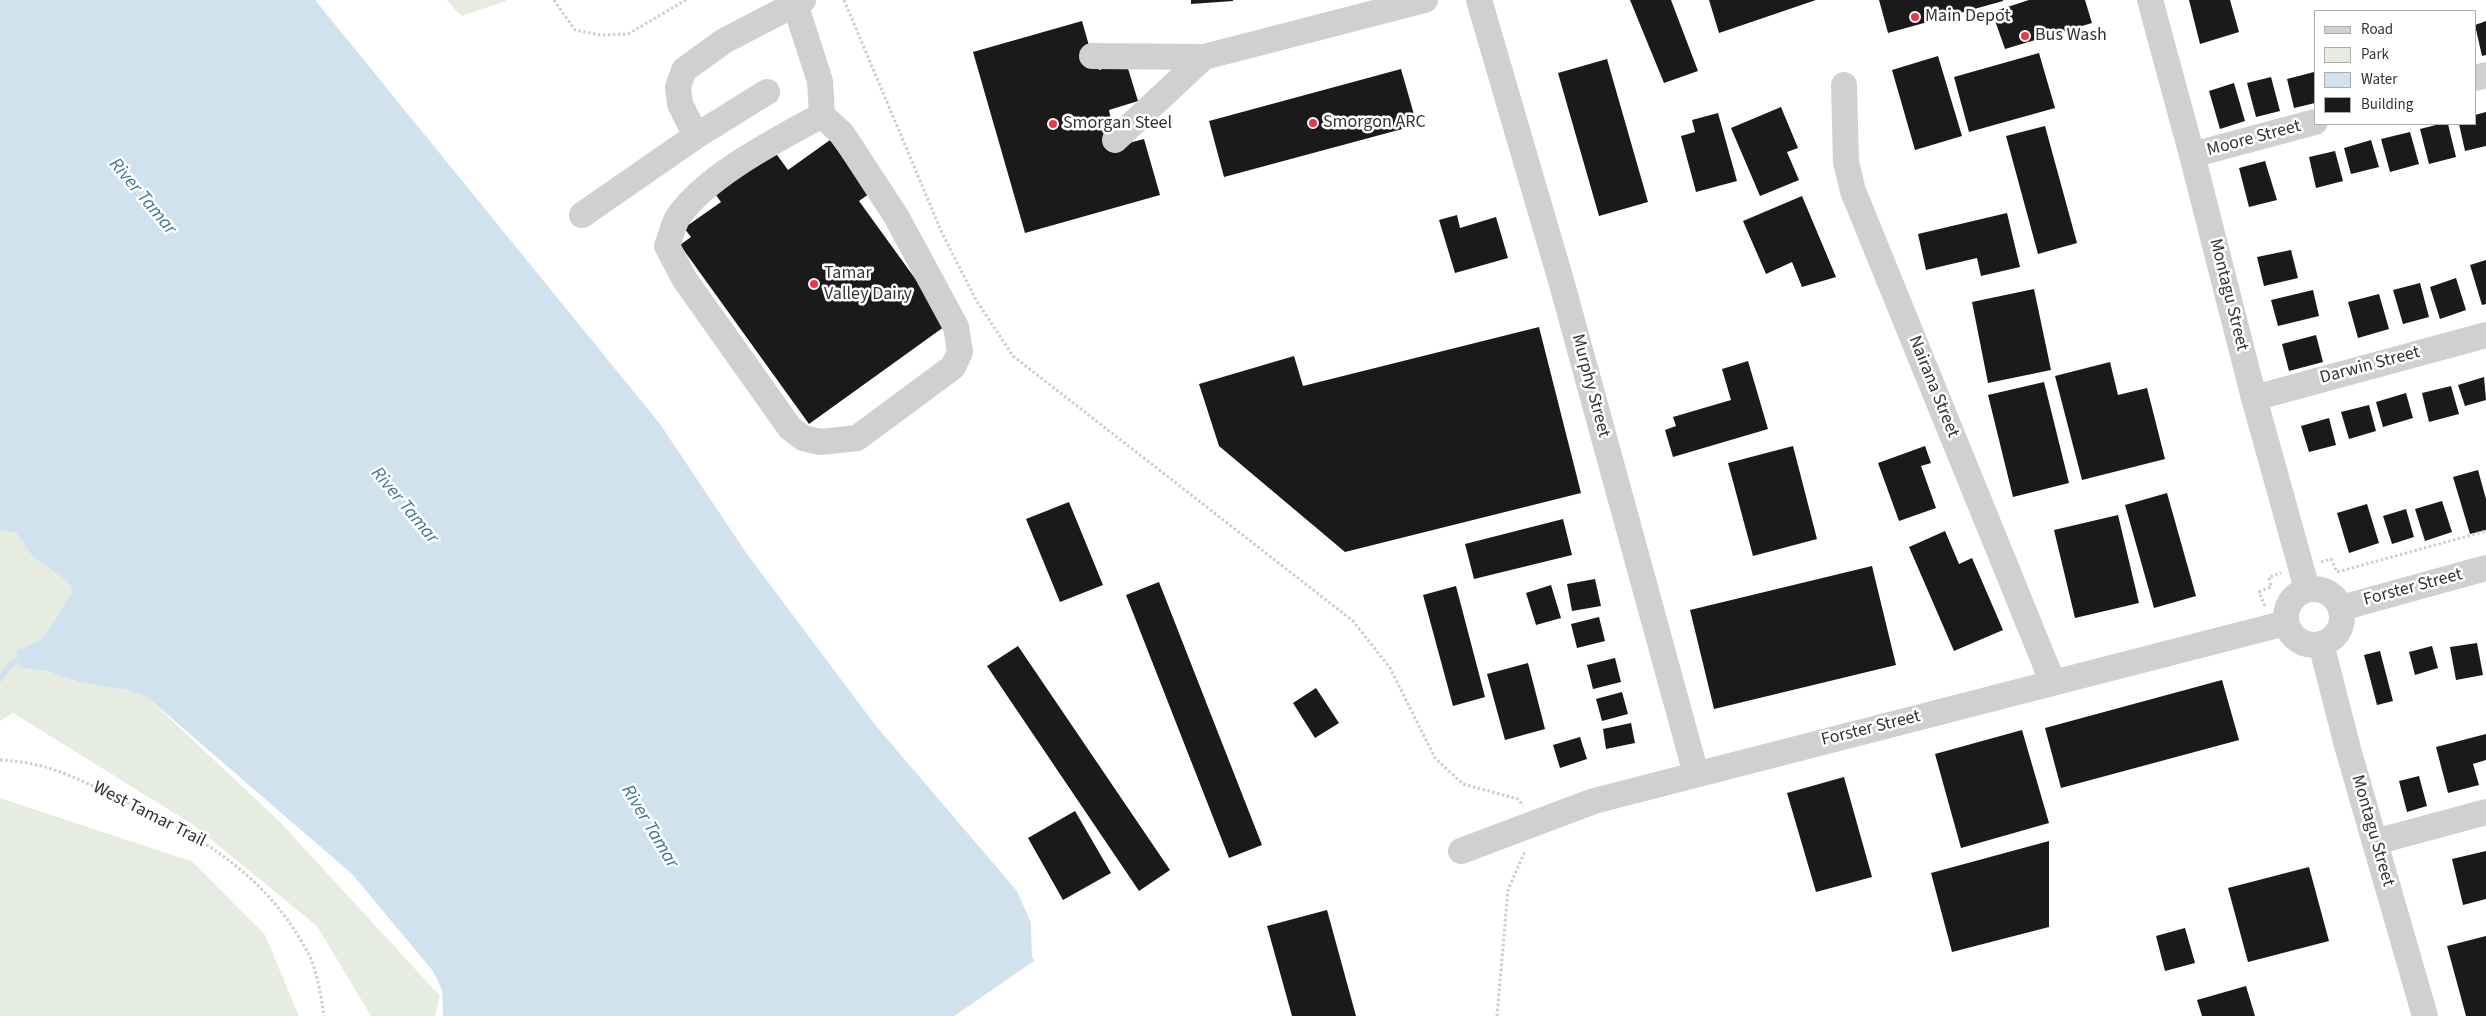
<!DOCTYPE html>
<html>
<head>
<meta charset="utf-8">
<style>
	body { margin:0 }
	#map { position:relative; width:2486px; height:1016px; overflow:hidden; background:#fff; font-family:"Source Sans 3",sans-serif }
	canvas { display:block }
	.legend { position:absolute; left:2314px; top:10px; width:162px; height:115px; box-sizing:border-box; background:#fff; border:1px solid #adadad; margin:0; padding:6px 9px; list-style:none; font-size:15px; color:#333 }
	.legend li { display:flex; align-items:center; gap:10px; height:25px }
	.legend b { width:25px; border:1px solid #adadad }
</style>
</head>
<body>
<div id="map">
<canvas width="2486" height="1016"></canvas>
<ul class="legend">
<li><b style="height:6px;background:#d0d0d0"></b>Road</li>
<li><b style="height:14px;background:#e6ecdf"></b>Park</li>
<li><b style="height:14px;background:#cfe2ee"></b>Water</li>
<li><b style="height:14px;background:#1a1a1a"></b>Building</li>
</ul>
</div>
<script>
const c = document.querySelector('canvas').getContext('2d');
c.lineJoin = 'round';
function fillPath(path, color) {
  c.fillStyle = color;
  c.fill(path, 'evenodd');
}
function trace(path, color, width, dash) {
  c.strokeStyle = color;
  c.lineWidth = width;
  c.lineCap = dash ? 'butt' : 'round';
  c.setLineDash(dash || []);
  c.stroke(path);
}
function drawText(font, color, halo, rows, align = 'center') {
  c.font = font + ' "Source Sans 3",sans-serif';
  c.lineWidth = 5;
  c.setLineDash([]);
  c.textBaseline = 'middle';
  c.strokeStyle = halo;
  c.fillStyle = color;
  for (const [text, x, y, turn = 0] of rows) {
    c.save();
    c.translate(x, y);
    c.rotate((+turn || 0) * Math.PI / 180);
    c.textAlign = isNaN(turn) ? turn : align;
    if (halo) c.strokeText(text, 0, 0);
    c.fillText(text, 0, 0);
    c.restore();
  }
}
fillPath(new Path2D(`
	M447 0H505L506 1 461 16Z
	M0 530 16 533 33 557 68 582 73 590 54 622 41 640 16 651 20 668 47 671 78 682 127 690 147 697 280 822 440 996 435 1016H371L317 926 192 824 13 713 0 721Z
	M0 798 193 862 265 935 299 1016H0Z`), '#e6ecdf');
fillPath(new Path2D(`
	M0 0H315L660 424 747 554 876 726 1017 891 1031 923 1032 957 1067 1016H443L442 990 433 971 353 875 147 697 127 690 78 682 47 671 20 668 16 651 41 640 54 622 73 590 68 582 33 557 16 533 0 530Z`), '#cfe2ee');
fillPath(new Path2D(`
	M1037 959 1069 1016H954Z`), '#fff');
trace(new Path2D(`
	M0 679 10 665 18 660`), '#cfe2ee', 5.5);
fillPath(new Path2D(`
	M1191 0H1233V1L1191 4Z
	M1630 0H1671L1698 71 1664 83Z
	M1709 0H1816L1719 33Z
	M1879 0H2003V1L1888 33Z
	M2029 0H2085L2092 23 2005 49 1992 12Z
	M2189 0H2230L2239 32 2200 44Z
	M1082 21 1092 56 1099 70 1126 62 1138 101 1109 110 1115 140 1117 146 1144 139 1160 195 1025 233 973 52Z
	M2486 21V55L2482 56 2475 25Z
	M2039 53 2055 108 1969 132 1954 77Z
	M1938 56 1962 136 1915 150 1892 70Z
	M1607 59 1648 202 1599 216 1558 73Z
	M1401 69 1417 125 1224 177 1209 121Z
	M2314 72 2315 103 2294 108 2287 79Z
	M2271 77 2280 111 2256 117 2247 83Z
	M2234 83 2245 121 2220 129 2209 91Z
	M1781 107 1798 148 1787 152 1799 180 1760 196 1731 128Z
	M2486 112V146L2465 151 2459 124H2475V115Z
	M1718 113 1737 181 1696 192 1681 136 1695 132 1692 120Z
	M2440 124H2448L2456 157 2429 164 2420 129Z
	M2045 126 2077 243 2038 254 2006 136Z
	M2410 132 2419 164 2390 172 2381 139Z
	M830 140 869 194 859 201 948 324 809 424 680 245 691 237 684 228 721 202 713 191 772 148 788 170Z
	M2371 140 2379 167 2351 174 2344 148Z
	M2335 151 2343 181 2316 188 2309 157Z
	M2265 161 2277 200 2249 207 2239 168Z
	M1802 196 1836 277 1802 287 1792 262 1766 274 1743 221Z
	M2007 213 2020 267 1981 276 1977 258 1926 270 1918 234Z
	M1457 215 1460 228 1496 217 1508 258 1455 273 1439 220Z
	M2291 250 2298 278 2264 286 2257 257Z
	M2486 260V304L2482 305 2470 265Z
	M2456 278 2466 310 2440 319 2430 287Z
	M2420 283 2429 317 2403 324 2393 290Z
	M2034 289 2051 370 1988 383 1972 302Z
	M2313 290 2319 316 2278 326 2271 300Z
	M2379 294 2389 329 2358 338 2348 302Z
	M1539 327 1581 493 1345 552 1219 446 1199 384 1294 356 1303 386Z
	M2316 335 2323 362 2289 371 2282 344Z
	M1748 361 1768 429 1673 457 1665 430 1676 426 1673 417 1731 400 1722 369Z
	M2110 362 2118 395 2147 388 2165 459 2082 480 2055 376Z
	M2484 377 2486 400 2465 406 2458 385Z
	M2044 382 2069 483 2013 497 1988 395Z
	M2451 386 2459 414 2429 422 2422 393Z
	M2406 393 2413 418 2383 427 2376 402Z
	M2369 405 2376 431 2349 439 2341 412Z
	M2329 418 2336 445 2309 452 2301 426Z
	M1793 446 1817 539 1753 556 1728 463Z
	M1925 446 1931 463 1921 466 1936 508 1899 521 1878 463Z
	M2478 470 2486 499V530L2470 534 2453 477Z
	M2167 493 2196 596 2154 608 2125 505Z
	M2442 501 2452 532 2425 541 2415 509Z
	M1069 502 1103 585 1060 602 1026 519Z
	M2367 504 2379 543 2349 553 2337 513Z
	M2406 509 2414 537 2392 544 2383 516Z
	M2118 515 2139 603 2075 618 2054 530Z
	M1563 519 1572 555 1474 579 1465 544Z
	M1945 531 1959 564 1972 558 2003 630 1954 651 1909 547Z
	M1872 566 1896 665 1714 709 1690 610Z
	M1595 579 1601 606 1572 611 1567 584Z
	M1159 582 1262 845 1229 858 1126 595Z
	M1551 585 1561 618 1536 625 1526 593Z
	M1456 586 1485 697 1453 706 1423 595Z
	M1599 617 1605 641 1577 648 1571 624Z
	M2477 643 2483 675 2456 680 2450 647Z
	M1018 646 1170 870 1139 891 987 666Z
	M2432 646 2438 668 2415 675 2409 652Z
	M2380 651 2393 701 2377 705 2364 655Z
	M1615 658 1621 682 1593 689 1587 665Z
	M1528 663 1545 729 1505 740 1487 674Z
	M2222 680 2239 740 2061 788 2045 728Z
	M1316 688 1339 723 1315 738 1293 703Z
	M1622 692 1628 714 1602 721 1596 699Z
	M1631 723 1635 743 1606 749 1603 729Z
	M2022 730 2049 823 1961 848 1935 754Z
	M2486 734V760L2473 764 2479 785 2448 793 2436 747Z
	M1580 737 1587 759 1560 768 1553 745Z
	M2419 776 2427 806 2407 812 2399 781Z
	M1844 777 1872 877 1816 892 1787 793Z
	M1075 811 1111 873 1063 900 1028 838Z
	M2049 841V927L1952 952 1931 873Z
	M2486 851V899L2463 905 2452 859Z
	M2309 867 2329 941 2248 962 2228 888Z
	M1327 910 1356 1016H1292L1267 926Z
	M2185 928 2195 963 2165 971 2156 936Z
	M2486 936V1016H2466L2447 946Z
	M2246 986 2255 1016H2202L2197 1000Z`), '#1a1a1a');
trace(new Path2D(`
	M554 0 575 30 600 35 628 34 686 0
	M844 0 942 233 976 300 1013 356 1353 621 1390 668 1435 758 1463 784 1518 799 1523 806
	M2321 562 2331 559 2337 572 2486 531
	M2265 606 2259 592 2271 587 2269 577 2281 573
	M0 760C48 762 75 778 118 798 198 834 269 875 310 957 318 975 321 997 324 1016
	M1497 1016 1508 890 1525 851`), '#cdcdcd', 3, [2.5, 2.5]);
trace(new Path2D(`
	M1479 0 1562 284 1696 774
	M2150 0 2192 155 2254 398 2307 589
	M795 4 820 81 822 115C777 140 707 175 678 217 673 225 671 237 667 246L685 280 790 428 803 438 820 442 857 438 953 367 960 352 956 327 896 216 843 135 822 115
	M1092 56 1204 57 1425 0
	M2475 78 2486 75
	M1844 85 1846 162 1853 191 2053 683
	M696 136 680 104 678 87 684 70 724 41 803 0
	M1115 140 1204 57
	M2192 155 2315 122
	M582 215 696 136 767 92
	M2254 398 2486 335
	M2286 617a28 28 0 1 1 56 0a28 28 0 1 1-56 0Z
	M2341 608 2486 568
	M2321 644 2348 749 2425 1016
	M2375 842 2486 812
	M1461 851 1594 801 2286 623`), '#d0d0d0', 26);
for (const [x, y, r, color] of [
	[1915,17,5,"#e63946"],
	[2025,36,5,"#e63946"],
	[1313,123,5,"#e63946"],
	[1053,124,5,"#e63946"],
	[814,284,5,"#e63946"]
]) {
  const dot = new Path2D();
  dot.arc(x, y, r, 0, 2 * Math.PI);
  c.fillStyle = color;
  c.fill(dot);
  trace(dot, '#fff', 2);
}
drawText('18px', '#333', '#fff', [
	["Main Depot",1925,17],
	["Bus Wash",2035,36],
	["Smorgon ARC",1323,123],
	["Smorgan Steel",1063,124],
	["Tamar",824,274],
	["Valley Dairy",824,295]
], 'left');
drawText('18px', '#333', '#fff', [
	["Moore Street",2254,139,-15],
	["Montagu Street",2228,295,76],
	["Darwin Street",2370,366,-15],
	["Murphy Street",1590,386,75],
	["Nairana Street",1933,387,68],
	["Forster Street",2413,588,-15],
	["Forster Street",1871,729,-14],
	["West Tamar Trail",149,815,27],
	["Montagu Street",2372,831,74]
]);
drawText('italic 19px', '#3f7597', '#fff', [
	["River Tamar",142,197,50],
	["River Tamar",404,506,50],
	["River Tamar",649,827,59]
]);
</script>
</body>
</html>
